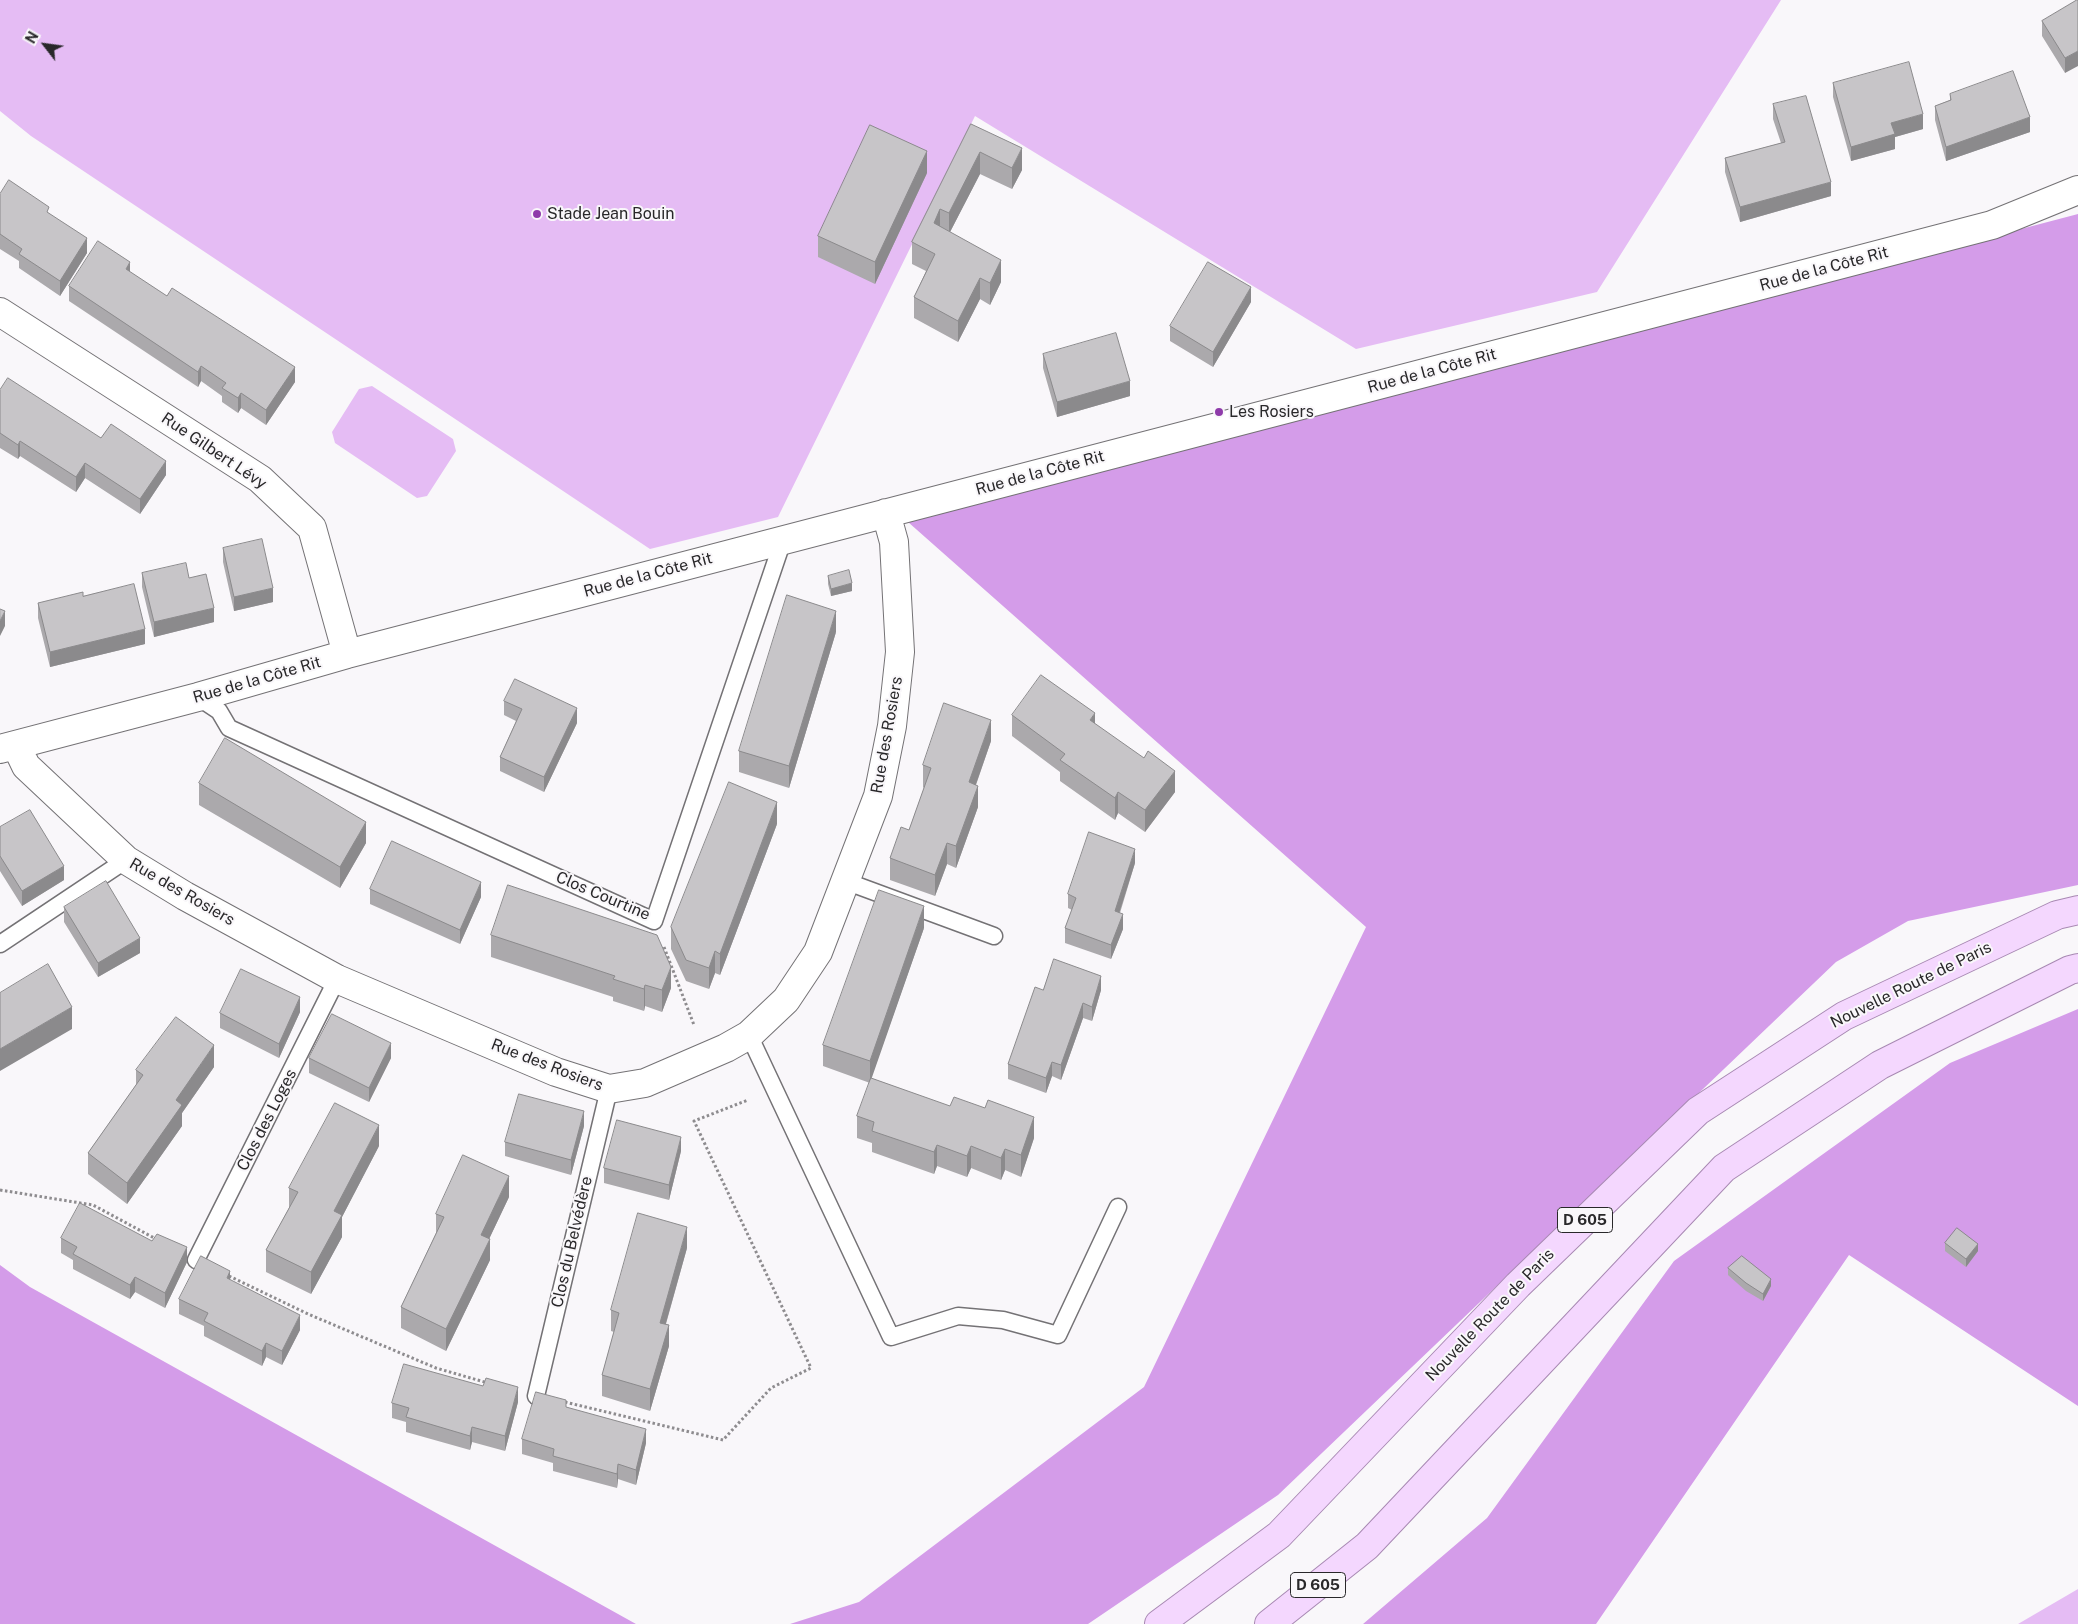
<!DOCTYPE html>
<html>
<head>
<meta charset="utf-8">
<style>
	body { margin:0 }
	#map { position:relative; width:2078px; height:1624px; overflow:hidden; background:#f9f7fa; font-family:"Public Sans",sans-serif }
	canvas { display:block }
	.north { position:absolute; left:20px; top:20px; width:50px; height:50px; -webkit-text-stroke:4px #f9f7fa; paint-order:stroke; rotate:300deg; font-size:14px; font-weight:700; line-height:20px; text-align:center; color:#29282a }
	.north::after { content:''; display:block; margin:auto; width:18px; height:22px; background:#29282a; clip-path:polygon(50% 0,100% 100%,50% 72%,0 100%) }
</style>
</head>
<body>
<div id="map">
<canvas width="2078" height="1624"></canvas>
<div class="north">N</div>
</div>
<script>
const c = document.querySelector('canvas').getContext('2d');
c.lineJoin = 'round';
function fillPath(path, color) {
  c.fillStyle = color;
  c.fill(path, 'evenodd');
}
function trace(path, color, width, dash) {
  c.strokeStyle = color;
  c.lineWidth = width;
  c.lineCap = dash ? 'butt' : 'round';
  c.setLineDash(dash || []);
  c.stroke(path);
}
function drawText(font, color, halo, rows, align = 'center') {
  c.font = font + ' "Public Sans",sans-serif';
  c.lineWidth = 4;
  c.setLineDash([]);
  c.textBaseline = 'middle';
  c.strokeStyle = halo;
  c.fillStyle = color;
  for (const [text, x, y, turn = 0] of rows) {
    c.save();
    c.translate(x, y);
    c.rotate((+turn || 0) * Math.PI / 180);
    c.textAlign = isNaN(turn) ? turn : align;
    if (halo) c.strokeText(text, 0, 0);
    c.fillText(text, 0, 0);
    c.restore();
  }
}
fillPath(new Path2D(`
	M0 0H1781L1597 292 1356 349 975 116 778 517 650 549 31 136 0 111Z
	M372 386 453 439 456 451 427 496 417 498 335 443 332 432 359 389Z
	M2078 1589V1624H2018Z`), '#e5bcf4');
fillPath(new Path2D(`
	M2078 214V885L1908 921 1836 962 1278 1495 1088 1624H790L859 1602 1144 1387 1366 927 908 522Z
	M2078 1009V1406L1849 1255 1596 1624H1363L1487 1518 1674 1261 1950 1063Z
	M0 1265 30 1287 636 1624H0Z`), '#d49ce9');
const service = new Path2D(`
	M198 697 219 711 229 728 654 921 783 540
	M845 881 994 936
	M0 944 126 860
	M749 1035 891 1337 958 1316 1003 1320 1058 1335 1118 1207
	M196 1260 337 979
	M536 1396 609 1089`);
const minor = new Path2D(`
	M0 312 260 479 312 528 347 654
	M16 745 26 766 126 860 185 896 337 979 556 1072 609 1089 645 1083 726 1048 749 1035 786 1000 818 952 878 796 892 726 900 652 894 542 886 513
	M0 749 198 697 347 654 1992 225 2078 190`);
const primary = new Path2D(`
	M1159 1624 1279 1535 1518 1285 1698 1111 1844 1016 2057 915 2078 910
	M1269 1624 1367 1546 1724 1168 1880 1065 2070 970 2078 968`);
trace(service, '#747275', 19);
trace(minor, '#747275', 30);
trace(primary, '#a889b3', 30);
trace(new Path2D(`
	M664 947 694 1025
	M0 1190 93 1205 156 1239
	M229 1276 308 1314 436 1368 488 1383
	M565 1402 723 1440 771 1388 811 1368 694 1121 748 1100`), '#8e8c8f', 3, [2.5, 2.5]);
trace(service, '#fff', 16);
trace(minor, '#fff', 28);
trace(primary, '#f4d7fe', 28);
fillPath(new Path2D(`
	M2077 0 2065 73 2042 36V21Z
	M1833 83 1923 129 1895 137V149L1851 161 1833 97Z
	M1950 94 2030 132 1946 161 1935 120V106L1950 100Z
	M1773 104 1831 196 1740 222 1725 172V158L1781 143 1773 119Z
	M971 124 1022 170 1012 189 980 174 950 232 1001 282 990 305 980 299 958 342 914 318V297L926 271 912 264V242Z
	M927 173 875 284 818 257V236Z
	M0 194 49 213 87 253 60 296 19 268V261L0 249Z
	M130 272 295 382 266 425 241 408 238 413 222 402V396L201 381 198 387 69 301V286Z
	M1251 302 1213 367 1170 341V326Z
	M1043 354 1130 396 1057 417 1043 368Z
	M0 390 101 438 166 475 140 514 85 478 76 492 20 456 18 459 0 448Z
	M223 548 273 602 234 611 223 562Z
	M142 573 189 578 214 622 154 637 142 587Z
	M828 576 852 591 831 596 828 584Z
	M38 603 145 644 50 667 38 618Z
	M836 632 789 788 739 772V751Z
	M504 701 577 723 544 792 500 771V757L516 721 504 715Z
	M1012 715 1095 724 1175 792 1145 832 1118 813 1115 820 1060 781V772L1012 736Z
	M991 741 976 785 978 807 956 868 947 864 935 896 890 880V858L909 830 924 788 923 787V765Z
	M199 783 366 843 340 888 199 805Z
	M777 824 720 975 715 973 709 989 686 981 671 949V927Z
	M0 827 64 880 22 906 0 871Z
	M1135 863 1120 913 1123 929 1111 959 1065 943V928L1072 910 1068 908V894Z
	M370 889 481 897 460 944 370 904Z
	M64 907 140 953 98 977 64 922Z
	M924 928 871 1078 1034 1138 1021 1177 1005 1170 1001 1180 971 1168 967 1177 937 1166 934 1174 872 1152V1143L857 1138V1116L870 1083 823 1066V1045Z
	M491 935 671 988 662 1012 645 1006 644 1011 613 1001V997L491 957Z
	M1043 990H1101L1092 1021 1083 1018 1061 1080 1052 1076 1046 1093 1008 1079V1064Z
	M300 1012 279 1058 220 1028V1013Z
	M309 1058H391L369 1102 309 1073Z
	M214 1067 182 1113V1126L127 1204 88 1174V1153L136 1085V1070Z
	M584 1126 571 1175 505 1156V1142Z
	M379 1146 342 1217V1237L311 1294 266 1272V1250L289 1208V1188Z
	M681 1151 669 1200 604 1183V1168Z
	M509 1197 489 1239 490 1260 446 1351 401 1328V1307L436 1233V1214Z
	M61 1238 187 1262 165 1308 135 1292 130 1299 73 1269V1260L61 1253Z
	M1945 1243 1978 1251 1966 1267 1945 1251Z
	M687 1248 666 1324 669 1346 650 1411 602 1396V1375L614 1332 611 1331V1310Z
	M1728 1268 1771 1286 1763 1301 1746 1291 1728 1275Z
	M230 1280 300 1330 282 1365 266 1357 262 1366 204 1336V1326L179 1314V1299Z
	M518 1402 505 1451 472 1442 470 1450 406 1432V1422L392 1418V1403Z
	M566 1408 646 1443 636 1485 618 1479 617 1488 553 1471V1463L522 1454V1439Z`), '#aba9ac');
fillPath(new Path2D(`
	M2078 51V66L2065 73V58Z
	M1923 114V129L1895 137V149L1851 161V147L1891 123Z
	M2030 117V132L1946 161V147Z
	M1022 148V170L1012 189V168Z
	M927 151V173L875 284V262Z
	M980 152V174L949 234V213Z
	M1831 182V196L1740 222V207Z
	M940 209V231L934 223Z
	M87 238V253L60 296V281Z
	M1001 260V282L990 305V283Z
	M130 262V277L126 269Z
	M980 278V299L958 342V321Z
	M1251 287V302L1213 367V352Z
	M201 366V381L198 387V372Z
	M295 367V382L266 425V410Z
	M1130 381V396L1057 417V402Z
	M241 393V408L238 413V398Z
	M20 441V456L18 459V445Z
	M166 461V475L140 514V499Z
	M85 463V478L76 492V477Z
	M852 583V591L831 596V589Z
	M273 588V602L234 611V597Z
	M214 608V622L154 637V622Z
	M5 611V626L0 636V621Z
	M836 611V632L789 788V766Z
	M145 629V644L50 667V652Z
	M577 708V723L544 792V777Z
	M1095 713V735L1090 720Z
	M991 720V741L969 804V782Z
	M1175 771V792L1145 832V810Z
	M978 786V807L956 868V846Z
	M1118 792V813L1115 820V798Z
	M777 802V824L720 975V954Z
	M366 822V843L340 888V867Z
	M947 843V864L935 896V875Z
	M1135 849V863L1115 926V911Z
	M64 866V880L22 906V891Z
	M481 882V897L460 944V930Z
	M924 906V928L870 1083V1061Z
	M1123 914V929L1111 959V945Z
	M140 938V953L98 977V963Z
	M715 951V973L709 989V968Z
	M671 967V988L662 1012V990Z
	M1101 976V990L1092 1021V1007Z
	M645 985V1006L644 1011V989Z
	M300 997V1012L279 1058V1044Z
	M1083 1003V1018L1061 1080V1065Z
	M72 1007V1029L0 1071V1049Z
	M391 1043V1058L369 1102V1088Z
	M214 1045V1067L182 1113V1126L127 1204V1183L176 1100Z
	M1052 1062V1076L1046 1093V1078Z
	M584 1111V1126L571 1175V1160Z
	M1034 1117V1138L1021 1177V1155Z
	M379 1125V1146L342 1217V1237L311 1294V1272L334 1211Z
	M681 1137V1151L669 1200V1185Z
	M937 1145V1166L934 1174V1152Z
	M971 1146V1168L967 1177V1156Z
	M1005 1149V1170L1001 1180V1158Z
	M509 1176V1197L481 1256V1235Z
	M687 1227V1248L660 1344V1323Z
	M490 1239V1260L446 1351V1329Z
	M1978 1244V1251L1966 1267V1259Z
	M187 1247V1262L165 1308V1293Z
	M230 1271V1286L227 1278Z
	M135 1277V1292L130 1299V1285Z
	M1771 1279V1286L1763 1301V1294Z
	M300 1315V1330L282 1365V1351Z
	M669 1325V1346L650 1411V1389Z
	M266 1343V1357L262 1366V1351Z
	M518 1387V1402L505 1451V1436Z
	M472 1427V1442L470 1450V1436Z
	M646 1429V1443L636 1485V1470Z
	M618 1464V1479L617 1488V1474Z`), '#8b8a8c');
const building = new Path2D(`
	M2077 0H2078V51L2065 58 2042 21Z
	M1909 62 1923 114 1891 123 1895 134 1851 147 1833 83Z
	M2013 71 2030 117 1946 147 1935 106 1951 100 1950 94Z
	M1806 96 1831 182 1740 207 1725 158 1785 142 1773 104Z
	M971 124 1022 148 1012 168 980 152 949 213 940 209 934 223 1001 260 990 283 980 278 958 321 914 297 935 254 912 242Z
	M870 125 927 151 875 262 818 236Z
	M9 180 49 207 47 212 87 238 60 281 19 254 22 249 0 234V194Z
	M98 241 130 262 126 269 167 296 172 288 295 367 266 410 241 393 238 398 222 388 226 383 201 366 198 372 69 286Z
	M1208 262 1251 287 1213 352 1170 326Z
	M1116 333 1130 381 1057 402 1043 354Z
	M8 378 101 438 111 424 166 461 140 499 85 463 76 477 20 441 18 445 0 433V390Z
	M262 539 273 588 234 597 223 548Z
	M186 563 189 578 206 574 214 608 154 622 142 573Z
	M849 570 852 583 831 589 828 576Z
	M134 584 145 629 50 652 38 603 83 592V596Z
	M787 595 836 611 789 766 739 751Z
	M0 609 5 611 0 621Z
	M1041 675 1095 713 1090 720 1144 758 1148 751 1175 771 1145 810 1118 792 1115 798 1060 760 1065 754 1012 715Z
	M515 679 577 708 544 777 500 757 522 709 504 701Z
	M944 703 991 720 969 782 978 786 956 846 947 843 935 875 890 858 901 827 909 830 931 768 923 765Z
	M225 738 366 822 340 867 199 783Z
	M729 782 777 802 720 954 715 951 709 968 686 960 671 927Z
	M30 810 64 866 22 891 0 856V827Z
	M1089 832 1135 849 1115 911 1123 914 1111 945 1065 928 1076 898 1068 894Z
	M392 841 481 882 460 930 370 889Z
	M106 881 140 938 98 963 64 907Z
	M508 885 657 935 671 967 662 990 645 985 644 989 613 979 615 976 491 935Z
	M879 890 924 906 870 1061 823 1045Z
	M1054 959 1101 976 1092 1007 1083 1003 1061 1065 1052 1062 1046 1078 1008 1064 1035 987 1043 990Z
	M48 964 72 1007 0 1049V993Z
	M241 969 300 997 279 1044 220 1013Z
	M332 1014 391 1043 369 1088 309 1058Z
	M176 1017 214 1045 176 1100 182 1105 127 1183 88 1153 143 1075 136 1070Z
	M871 1078 950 1106 954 1097 985 1108 988 1100 1034 1117 1021 1155 1005 1149 1001 1158 971 1146 967 1156 937 1145 934 1152 872 1131 874 1122 857 1116Z
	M519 1094 584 1111 571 1160 505 1142Z
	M335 1103 379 1125 334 1211 342 1215 311 1272 266 1250 298 1192 289 1188Z
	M617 1120 681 1137 669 1185 604 1168Z
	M463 1155 509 1176 481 1235 490 1239 446 1329 401 1307 444 1217 436 1214Z
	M80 1203 152 1241 157 1234 187 1247 165 1293 135 1277 130 1285 73 1254 77 1247 61 1238Z
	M638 1213 687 1227 660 1323 669 1325 650 1389 602 1375 619 1313 611 1310Z
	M1957 1228 1978 1244 1966 1259 1945 1243Z
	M201 1256 230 1271 227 1278 300 1315 282 1351 266 1343 262 1351 204 1321 208 1313 179 1299Z
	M1742 1256 1771 1279 1763 1294 1746 1283 1728 1268Z
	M404 1364 483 1386 486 1378 518 1387 505 1436 472 1427 470 1436 406 1417 409 1408 392 1403Z
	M536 1392 566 1400V1407L646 1429 636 1470 618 1464 617 1474 553 1456 554 1449 522 1439Z`);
fillPath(building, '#c7c5c8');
trace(building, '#8b8a8c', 1);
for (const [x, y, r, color] of [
	[537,214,5,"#8f3baa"],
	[1219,412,5,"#8f3baa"]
]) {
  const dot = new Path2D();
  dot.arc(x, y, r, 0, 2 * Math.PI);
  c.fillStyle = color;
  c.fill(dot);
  trace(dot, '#f9f7fa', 2);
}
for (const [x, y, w] of [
	[1585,1220,55],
	[1318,1585,55]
]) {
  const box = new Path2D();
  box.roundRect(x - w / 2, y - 12.5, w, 25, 4);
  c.fillStyle = '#f9f7fa';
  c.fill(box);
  trace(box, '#29282a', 1);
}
drawText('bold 15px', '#29282a', null, [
	["D 605",1585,1220],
	["D 605",1318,1585]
]);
drawText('16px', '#29282a', '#f9f7fa', [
	["Stade Jean Bouin",547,214],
	["Les Rosiers",1229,412]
], 'left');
drawText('16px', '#29282a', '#f9f7fa', [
	["Rue de la Côte Rit",1824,269,-15],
	["Rue de la Côte Rit",1432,371,-15],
	["Rue Gilbert Lévy",214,451,34],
	["Rue de la Côte Rit",1040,473,-15],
	["Rue de la Côte Rit",648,575,-15],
	["Rue de la Côte Rit",257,680,-16],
	["Rue des Rosiers",887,735,-80],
	["Rue des Rosiers",182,892,30],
	["Clos Courtine",603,896,23],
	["Nouvelle Route de Paris",1911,985,-26],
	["Rue des Rosiers",547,1065,21],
	["Clos des Loges",267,1120,-63],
	["Clos du Belvédère",572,1242,-77],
	["Nouvelle Route de Paris",1490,1315,-46]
]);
</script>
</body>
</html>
